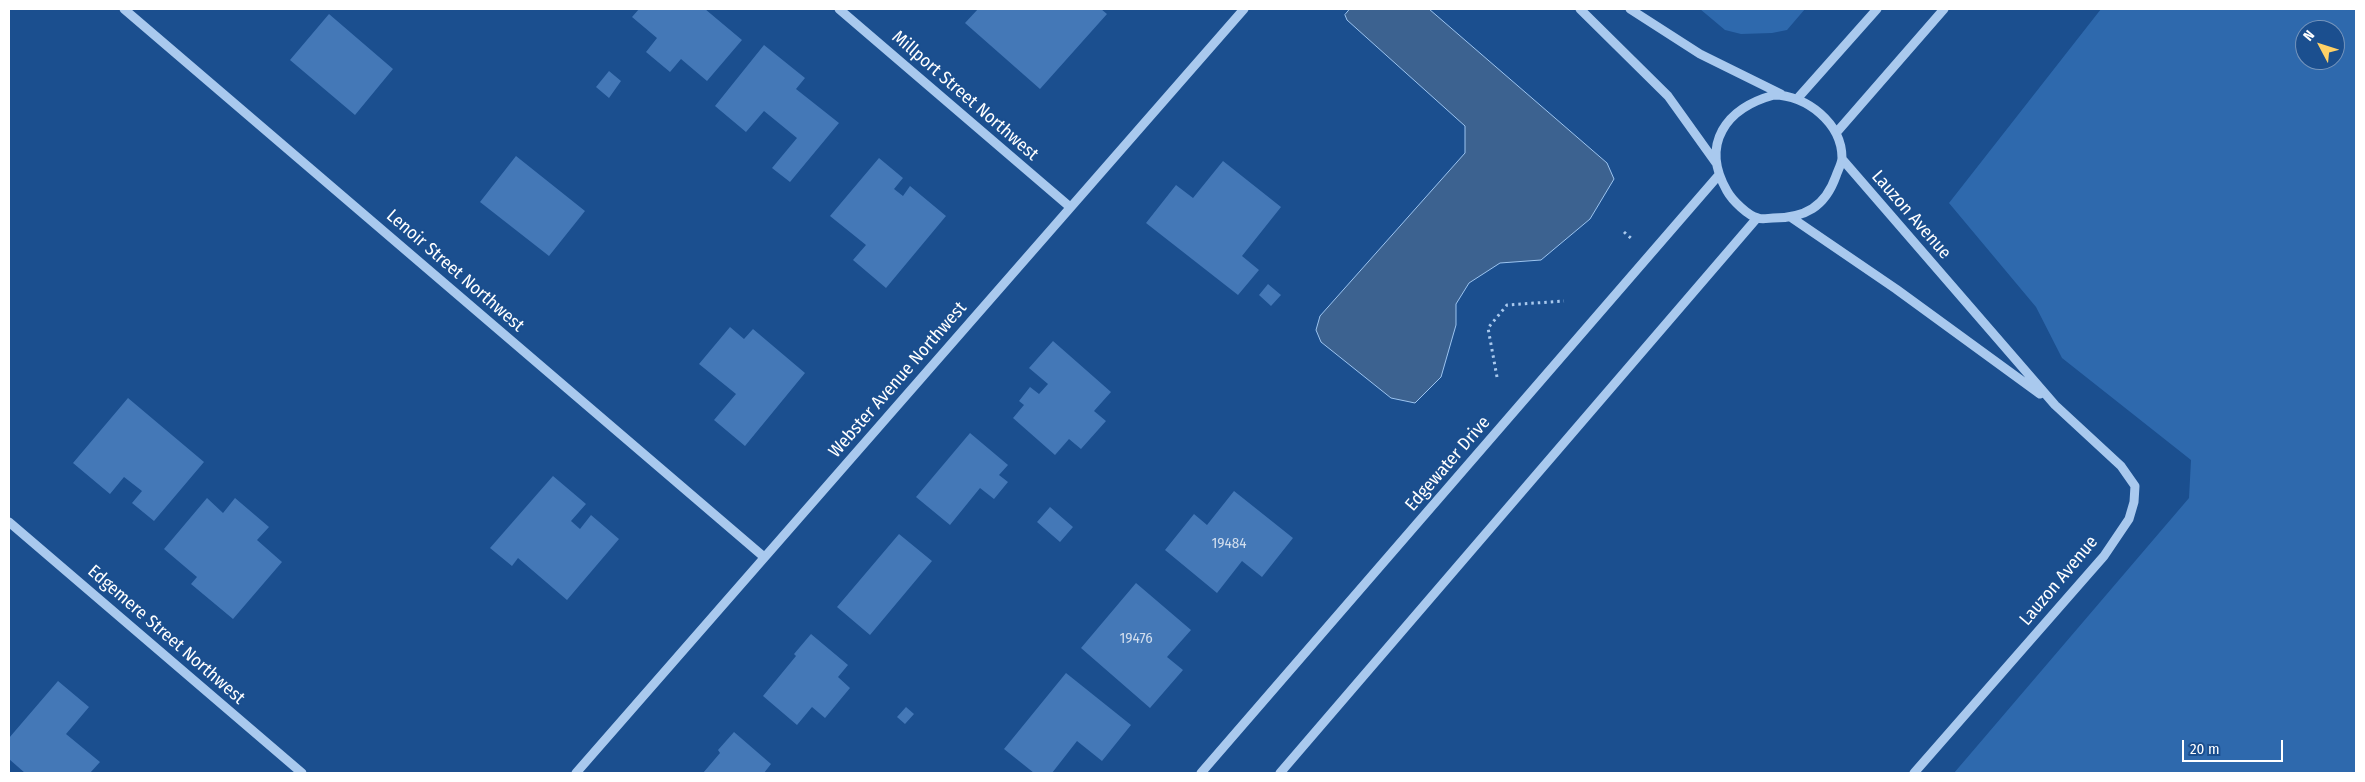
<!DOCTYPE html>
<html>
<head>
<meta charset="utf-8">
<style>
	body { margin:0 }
	#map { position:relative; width:2365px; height:782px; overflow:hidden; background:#1b4f8f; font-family:"Fira Sans Condensed",sans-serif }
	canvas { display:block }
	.frame { position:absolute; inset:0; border:10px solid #fff; pointer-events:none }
	.north { position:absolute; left:2295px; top:20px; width:50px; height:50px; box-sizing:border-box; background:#1b4f8f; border:1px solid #7695bc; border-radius:50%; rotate:310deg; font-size:14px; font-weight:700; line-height:20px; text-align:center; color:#fff }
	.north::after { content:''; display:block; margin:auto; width:18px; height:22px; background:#ffd166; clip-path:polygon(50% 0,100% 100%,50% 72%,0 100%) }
	.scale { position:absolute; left:2182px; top:740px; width:101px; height:22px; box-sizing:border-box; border:2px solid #fff; border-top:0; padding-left:6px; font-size:15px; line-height:18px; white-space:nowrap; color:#fff; -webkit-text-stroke:4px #1b4f8f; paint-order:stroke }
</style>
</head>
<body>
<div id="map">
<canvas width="2365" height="782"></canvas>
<div class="frame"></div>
<div class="north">N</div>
<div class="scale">20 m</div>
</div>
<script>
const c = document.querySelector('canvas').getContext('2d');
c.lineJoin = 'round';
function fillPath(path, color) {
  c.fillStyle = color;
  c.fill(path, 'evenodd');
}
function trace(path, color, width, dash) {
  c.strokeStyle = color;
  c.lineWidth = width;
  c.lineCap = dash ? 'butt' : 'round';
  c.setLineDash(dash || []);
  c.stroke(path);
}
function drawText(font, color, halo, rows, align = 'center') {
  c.font = font + ' "Fira Sans Condensed",sans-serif';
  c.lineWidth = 4;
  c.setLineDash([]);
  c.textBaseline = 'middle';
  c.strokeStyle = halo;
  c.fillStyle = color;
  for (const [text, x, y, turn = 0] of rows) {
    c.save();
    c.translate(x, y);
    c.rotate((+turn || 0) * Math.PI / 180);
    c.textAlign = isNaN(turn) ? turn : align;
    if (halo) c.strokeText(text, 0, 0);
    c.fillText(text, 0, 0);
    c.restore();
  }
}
fillPath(new Path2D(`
	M1700 9H1805L1787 30 1772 33 1741 34 1725 30Z
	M2101 9H2356V773H1954L2189 498 2191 460 2062 358 2036 307 1949 203ZM2305 30H2335V60H2305Z`), '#2e69ad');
const water = new Path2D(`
	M1350 9H1429L1607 163 1614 179 1590 219 1541 260 1500 263 1469 283 1456 304V325L1441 377 1415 403 1391 398 1321 342 1316 330 1320 316 1465 153V126L1347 20 1345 15Z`);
fillPath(water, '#3c6290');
trace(water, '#9cc4f0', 1);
fillPath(new Path2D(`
	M639 9H705L742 40 707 81 681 59 670 72 646 52 657 38 632 17Z
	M978 9H1101L1107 14 1040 89 965 23Z
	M329 14 393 69 355 115 290 60Z
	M764 45 805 78 796 89 839 123 790 182 772 168 797 138 764 111 746 132 715 106Z
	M609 71 621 81 609 98 596 87Z
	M516 156 585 211 549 256 480 202Z
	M879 158 903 178 894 189 903 196 910 186 946 216 886 288 853 260 866 245 830 216Z
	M1223 161 1281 207 1242 256 1259 270 1238 295 1146 223 1176 185 1193 198Z
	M1268 284 1281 295 1271 306 1259 295Z
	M730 327 744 339 753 329 805 373 745 446 714 420 736 394 699 364Z
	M1053 341 1111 392 1094 411 1106 421 1081 449 1069 439 1055 455 1013 418 1024 405 1019 401 1030 387 1039 394 1048 384 1029 368Z
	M128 398 204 462 154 521 132 503 142 491 124 477 110 494 73 463Z
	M970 433 1008 465 999 475 1008 482 994 499 980 488 950 525 916 497Z
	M553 476 586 504 571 521 580 529 591 515 619 539 567 600 518 558 512 566 490 548Z
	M1234 491 1293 538 1262 577 1242 561 1217 593 1165 550 1194 514 1207 525Z
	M207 498 223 513 235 498 269 527 257 540 282 562 233 619 191 584 197 577 164 549Z
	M1050 507 1073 527 1060 542 1037 522Z
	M899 534 932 561 870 635 837 607Z
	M1136 583 1191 630 1167 657 1183 670 1150 708 1081 648Z
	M811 634 848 665 838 677 850 688 825 718 812 707 797 725 763 696 796 656 794 654Z
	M1066 673 1131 725 1102 761 1077 741 1052 773H1034L1004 749Z
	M58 681 89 707 66 734 100 762 90 773H25L9 759V738Z
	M906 707 914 714 905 724 897 717Z
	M734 732 771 764 764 773H703L720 753 718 750Z`), '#4478b7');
trace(new Path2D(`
	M1624 232 1633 240
	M1497 377 1488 328 1507 305 1564 301`), '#a9c9ee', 3, [2.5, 4]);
trace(new Path2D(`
	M124 9 764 557
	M839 9 1070 207
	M1580 9 1668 96 1716 163
	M1630 9 1700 54 1781 94
	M1774 95C1806 95 1842 123 1842 158 1842 163 1838 170 1836 176 1825 207 1805 218 1773 218 1769 218 1762 220 1758 218 1748 216 1732 200 1727 191 1700 144 1726 108 1774 95Z
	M1797 99 1877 9
	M1836 133 1944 9
	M1842 159 2055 405 2121 466 2135 486 2134 502 2129 519 2104 556 1914 773
	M1792 218 1896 289 2040 394
	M9 522 302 773
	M576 773 1244 9
	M1201 773 1718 176
	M1280 773 1757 218`), '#a9c9ee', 9);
drawText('15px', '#d0dded', null, [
	["19484",1229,544],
	["19476",1136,639]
]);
drawText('18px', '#fff', '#1b4f8f', [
	["Millport Street Northwest",965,96,41],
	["Lauzon Avenue",1911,215,49],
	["Lenoir Street Northwest",455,271,41],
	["Webster Avenue Northwest",898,380,-49],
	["Edgewater Drive",1448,464,-49],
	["Lauzon Avenue",2059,581,-50],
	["Edgemere Street Northwest",166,635,41]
]);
</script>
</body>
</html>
